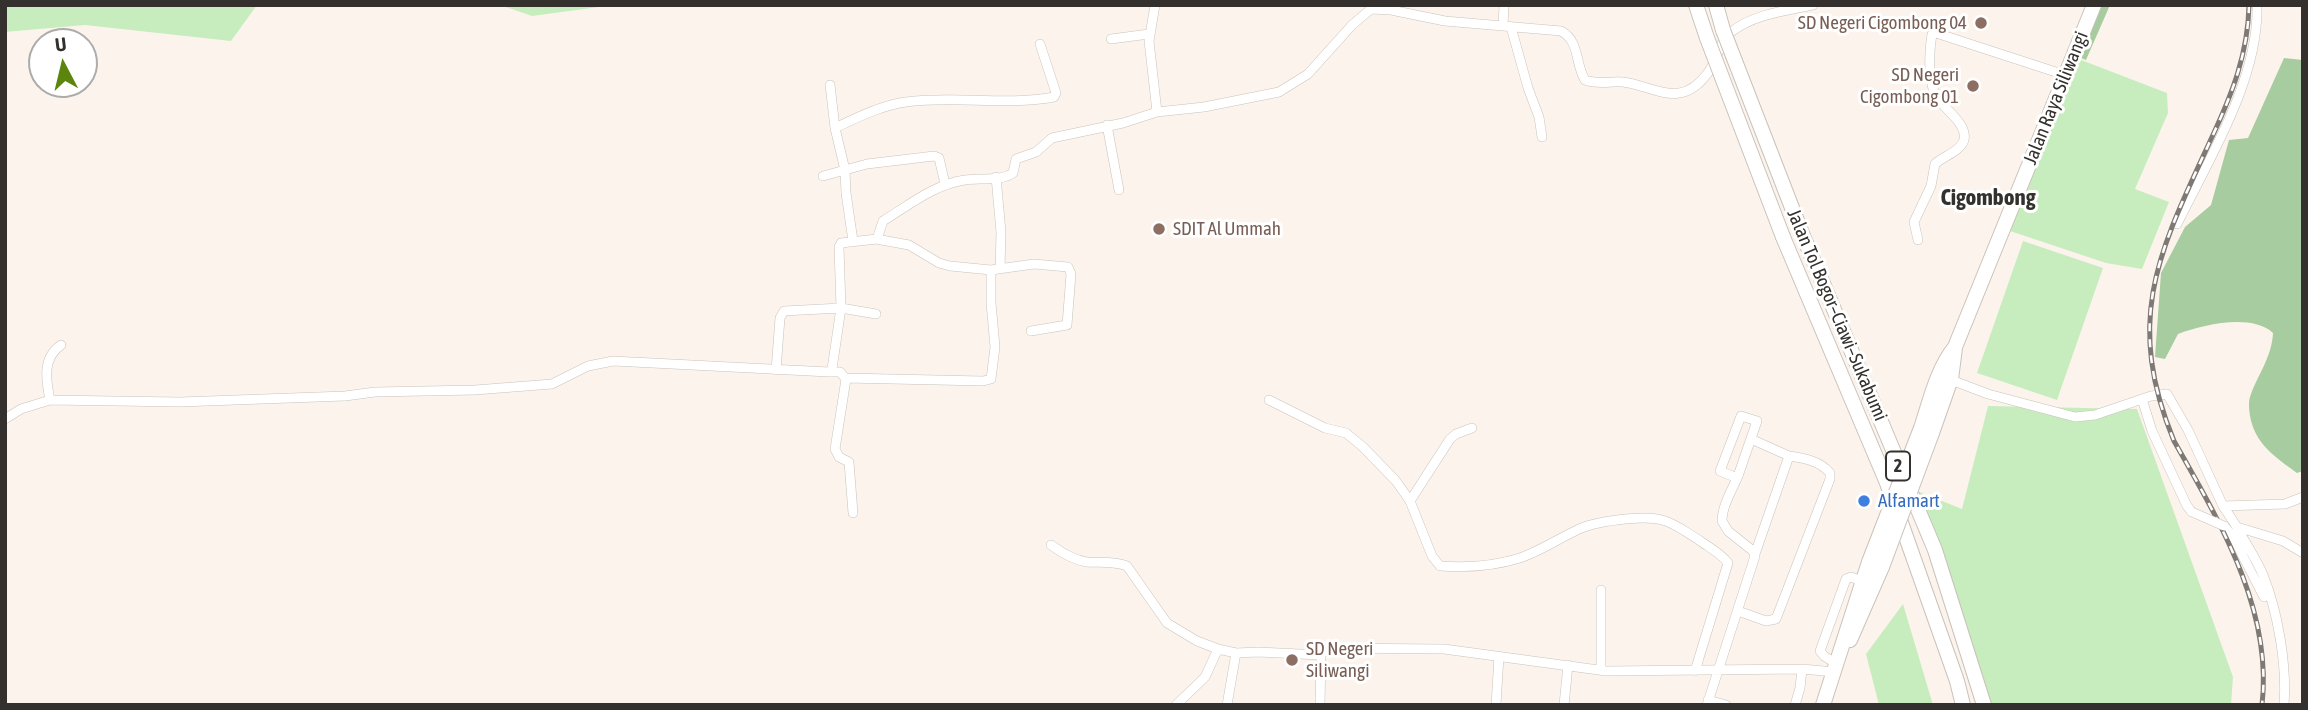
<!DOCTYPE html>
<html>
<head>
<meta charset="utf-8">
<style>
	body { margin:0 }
	#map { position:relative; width:2308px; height:710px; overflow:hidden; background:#fcf4ec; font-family:"Asap Condensed",sans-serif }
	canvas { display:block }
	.frame { position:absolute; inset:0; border:7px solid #33302d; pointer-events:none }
	.north { position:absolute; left:28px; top:28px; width:70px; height:70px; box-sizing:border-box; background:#fff; border:2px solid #adacab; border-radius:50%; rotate:353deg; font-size:19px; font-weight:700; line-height:28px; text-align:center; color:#33302d }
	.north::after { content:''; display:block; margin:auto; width:24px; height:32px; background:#5c850e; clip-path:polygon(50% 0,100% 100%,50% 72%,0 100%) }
</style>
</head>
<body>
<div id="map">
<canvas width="2308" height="710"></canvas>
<div class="frame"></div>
<div class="north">U</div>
</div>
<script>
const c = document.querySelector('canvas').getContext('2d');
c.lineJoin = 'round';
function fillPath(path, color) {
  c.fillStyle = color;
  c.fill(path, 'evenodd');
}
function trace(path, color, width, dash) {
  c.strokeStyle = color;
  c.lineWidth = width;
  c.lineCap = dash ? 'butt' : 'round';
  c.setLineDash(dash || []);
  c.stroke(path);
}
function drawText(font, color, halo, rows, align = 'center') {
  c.font = font + ' "Asap Condensed",sans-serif';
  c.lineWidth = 6;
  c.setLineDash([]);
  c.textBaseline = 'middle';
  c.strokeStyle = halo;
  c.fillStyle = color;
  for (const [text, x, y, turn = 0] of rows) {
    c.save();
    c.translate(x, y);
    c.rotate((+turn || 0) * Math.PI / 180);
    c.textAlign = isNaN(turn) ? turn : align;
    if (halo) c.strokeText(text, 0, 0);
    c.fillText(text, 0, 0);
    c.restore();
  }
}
fillPath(new Path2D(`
	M5 5H257L231 41 85 25 5 32Z
	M500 5H614L532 16Z
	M2076 58 2167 93 2168 113 2135 189 2169 202 2142 269 2106 263 2004 229Z
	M2023 241 2103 268 2057 400 1977 373Z
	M1988 406 2137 409 2233 677 2231 705H1989C1969 632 1945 561 1917 491L1962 509Z
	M1903 604 1933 705H1879L1866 654Z`), '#c7edbf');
fillPath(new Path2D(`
	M2099 5H2110L2086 60 2076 56Z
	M2284 58 2303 60V471L2297 473C2275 457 2255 444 2250 416 2249 408 2248 401 2251 394 2259 373 2272 356 2273 333 2251 313 2203 325 2178 334L2165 359 2155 357 2161 273 2185 227 2211 205 2229 140 2248 138Z`), '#a7cc9f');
const minor = new Path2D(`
	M1155 5 1149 41 1157 112
	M1503 26 1504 5
	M1511 27 1528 88 1539 117 1542 137
	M1111 39 1149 34
	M830 85 835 128 845 170 846 193 853 241
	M1107 125 1119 190
	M835 128C856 118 882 105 906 102 955 95 1005 106 1054 97L1056 93 1040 44
	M823 176 867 164 934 156 939 158 945 184
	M996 177 1001 232 1000 269
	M2177 224C2209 159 2259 79 2257 5
	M876 239 909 245 939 263 950 266 991 270 1034 264 1068 267 1071 274 1067 325 1031 331
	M1918 240 1914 222 1931 186 1935 164C1943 156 1960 152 1964 140 1968 122 1941 108 1935 94 1928 78 1929 51 1932 34L1936 33 2065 75
	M776 370 780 318 784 311 841 308 876 314
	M831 372H840L846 379 835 449 839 457 849 462 853 513
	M845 378 983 381 991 379 995 347 991 303V270
	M1946 378 1988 394 2075 417 2095 415 2151 396 2167 394 2188 430 2223 506 2237 527 2283 541 2303 553
	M2142 399 2152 431 2187 506 2192 512
	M50 400C46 380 42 358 61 345
	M1269 400 1325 428 1346 433 1363 447 1396 481 1410 501 1432 556 1440 566C1467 568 1494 566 1520 558 1540 551 1558 539 1577 530 1595 521 1642 515 1662 520 1675 523 1687 533 1699 540 1708 547 1721 553 1728 563L1695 671
	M5 419 21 409 50 400 180 402 345 396 375 392 475 390 552 384 588 366 613 361 829 372 832 369 841 308 839 247 841 243 877 239 883 221C909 205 935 184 965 180 979 178 1002 181 1013 173L1016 159 1036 152 1052 138 1123 123 1157 112 1204 107 1279 92 1308 74 1352 25 1371 9 1391 10 1445 21 1561 31C1580 41 1575 64 1585 80 1598 85 1610 81 1623 82 1655 86 1680 110 1707 74 1717 62 1719 41 1731 32 1754 14 1785 11 1813 5
	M1751 439 1789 456
	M1410 501 1450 439 1456 434 1472 428
	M2223 506 2285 504 2303 497
	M2224 526 2232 535 2264 597
	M2237 527C2245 543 2256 558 2263 575 2278 612 2287 665 2284 705
	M1051 545C1062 553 1073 560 1087 562 1101 563 1114 561 1127 566L1167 623 1197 641 1218 649
	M1738 611 1766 621 1776 619 1830 479V473C1820 461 1804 458 1789 456L1755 554
	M1837 664 1824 656 1820 651 1846 579 1851 577 1862 581
	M1601 670V590
	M1708 700 1726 705
	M1176 705 1205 677 1218 649 1236 653 1258 652 1321 655
	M1227 705 1236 653
	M1320 705 1321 655 1326 648 1444 649 1606 671 1802 669 1835 672
	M1496 705 1499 656
	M1564 705 1568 665
	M1707 705 1755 556 1753 551 1728 531 1722 521C1722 506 1732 490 1738 476L1757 421 1741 416 1720 471 1737 478
	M1795 705 1800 688 1802 669`);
const highway = new Path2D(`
	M1696 5 1707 38
	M1716 5 1723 30
	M1801 231 1935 550 1984 705
	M1783 237 1887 483 1957 681 1963 705
	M1921 428C1930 401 1937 369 1955 347L2094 5
	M1932 433 1951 379 1955 348
	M1850 640 1882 567
	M1823 705 1869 562`);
trace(minor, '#c9c2ba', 10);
trace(highway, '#c9c2ba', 16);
trace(minor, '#fff', 9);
trace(highway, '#fff', 14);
const rail = new Path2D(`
	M2249 5C2248 54 2232 94 2212 137 2160 250 2123 317 2174 441 2219 521 2273 609 2262 705`);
trace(rail, '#7e7974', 5);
trace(rail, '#fff', 2.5, [8]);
const minorBridge = new Path2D(`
	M2192 512 2224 526`);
const highwayBridge = new Path2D(`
	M1723 30 1801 231
	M1707 38 1783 237
	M1869 562 1921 428
	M1882 567 1932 433`);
trace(minorBridge, '#c9c2ba', 10, []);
trace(highwayBridge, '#c9c2ba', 16, []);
trace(minorBridge, '#fff', 9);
trace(highwayBridge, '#fff', 14);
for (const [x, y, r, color] of [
	[1981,23,7,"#8d6e63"],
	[1973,86,7,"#8d6e63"],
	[1159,229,7,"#8d6e63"],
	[1864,501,7,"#3f7fe0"],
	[1292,660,7,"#8d6e63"]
]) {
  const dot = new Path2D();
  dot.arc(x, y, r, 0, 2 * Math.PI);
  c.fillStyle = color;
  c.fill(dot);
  trace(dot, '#fff', 2.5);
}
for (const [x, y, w] of [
	[1898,466,24]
]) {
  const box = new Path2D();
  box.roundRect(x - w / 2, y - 14.5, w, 29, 5);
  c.fillStyle = '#fff';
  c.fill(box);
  trace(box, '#33302d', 2);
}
drawText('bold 18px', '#33302d', null, [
	["2",1898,466]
]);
drawText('19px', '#785e54', '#fff', [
	["SD Negeri Cigombong 04",1967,23],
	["SD Negeri",1959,75],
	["Cigombong 01",1959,97],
	["SDIT Al Ummah",1173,229,"left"],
	["SD Negeri",1306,649,"left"],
	["Siliwangi",1306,671,"left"]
], 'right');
drawText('19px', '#33302d', '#fff', [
	["Jalan Raya Siliwangi",2056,98,-68],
	["Jalan Tol Bogor–Ciawi–Sukabumi",1837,315,67]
]);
drawText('19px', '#366cbe', '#fff', [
	["Alfamart",1878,501]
], 'left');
drawText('bold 23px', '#33302d', '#fff', [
	["Cigombong",1988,198]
]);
</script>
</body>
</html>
